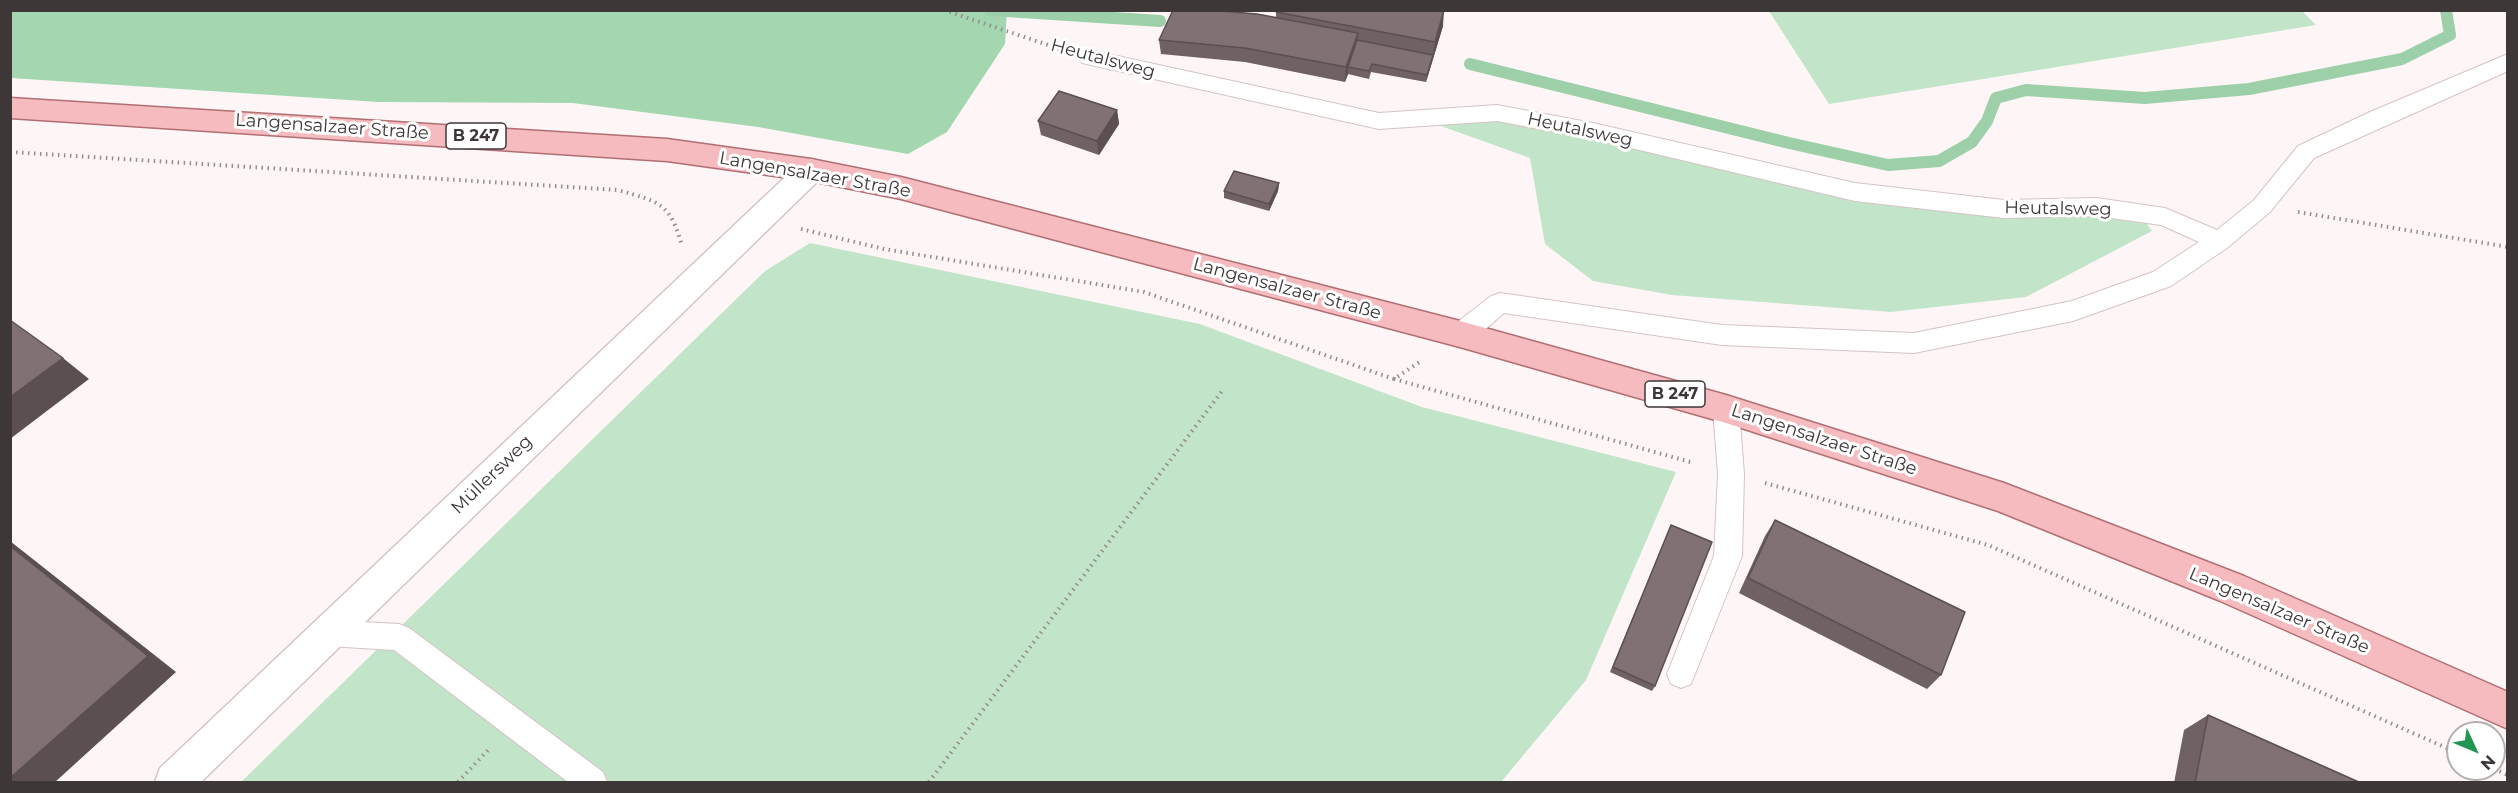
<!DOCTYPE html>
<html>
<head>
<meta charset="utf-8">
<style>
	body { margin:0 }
	#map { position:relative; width:2518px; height:793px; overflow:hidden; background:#fef6f6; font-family:Montserrat,sans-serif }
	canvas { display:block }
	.frame { position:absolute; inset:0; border:12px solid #3e3737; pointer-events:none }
	.north { position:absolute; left:2446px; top:721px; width:60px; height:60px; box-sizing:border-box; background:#fff; border:2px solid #b2afaf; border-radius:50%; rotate:134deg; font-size:16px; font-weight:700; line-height:24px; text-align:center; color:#3e3737 }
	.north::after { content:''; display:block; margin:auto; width:21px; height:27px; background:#219651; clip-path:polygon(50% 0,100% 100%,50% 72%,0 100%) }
</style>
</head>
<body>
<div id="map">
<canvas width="2518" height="793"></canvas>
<div class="frame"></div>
<div class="north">N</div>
</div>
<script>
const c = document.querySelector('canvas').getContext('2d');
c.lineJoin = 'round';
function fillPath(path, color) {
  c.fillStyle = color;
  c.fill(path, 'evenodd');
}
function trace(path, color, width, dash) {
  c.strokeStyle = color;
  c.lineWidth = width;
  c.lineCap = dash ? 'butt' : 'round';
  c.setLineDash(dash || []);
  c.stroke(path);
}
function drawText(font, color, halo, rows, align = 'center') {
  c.font = font + ' Montserrat,sans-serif';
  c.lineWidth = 6;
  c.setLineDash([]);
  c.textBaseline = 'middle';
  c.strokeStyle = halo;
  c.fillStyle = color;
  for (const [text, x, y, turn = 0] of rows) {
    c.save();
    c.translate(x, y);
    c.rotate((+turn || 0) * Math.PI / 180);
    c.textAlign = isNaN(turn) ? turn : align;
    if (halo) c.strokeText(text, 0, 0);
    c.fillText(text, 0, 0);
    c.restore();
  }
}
fillPath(new Path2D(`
	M2301 10 2316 25 1829 104 1769 11Z
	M1495 117 1858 197 2086 211 2143 219 2152 231 2026 297 1891 312 1672 295 1593 281 1545 244 1530 158 1430 122Z
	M810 243 1200 324 1422 407 1676 472 1586 680 1501 782H241L765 271Z`), '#c2e4c9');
fillPath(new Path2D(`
	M10 11 11 10 1007 11 1005 44 947 132 908 154 758 127 573 103 379 102 11 78Z`), '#a4d6b0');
trace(new Path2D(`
	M990 10 1160 21
	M1470 64 1789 143 1888 165 1939 161 1972 142 1987 121 1996 98 2026 90 2145 98 2249 89 2402 59 2450 35 2446 10`), '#9dcfa9', 12);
const lane = new Path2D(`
	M1090 50 1379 113 1497 105 1593 123 1855 183 2004 200 2097 198 2165 208 2217 230 2254 200 2298 146 2370 112 2508 54V71L2314 158 2270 212 2227 248 2171 286 2073 321 1914 353 1722 345 1504 313C1489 325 1471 348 1451 341L1448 334 1451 327 1491 296 1500 293 1722 325 1914 333 2072 301 2153 272 2199 242 2161 225 2097 216 2004 218 1855 201 1593 139 1497 121 1379 129 1082 63 1079 58 1082 53Z
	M1726 398 1735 401 1739 409 1744 474 1742 556 1691 684 1681 688 1671 684 1667 674 1714 556 1718 474 1713 409 1717 401Z
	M328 620 399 624 409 628 603 772 607 782H568L394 650 328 646 318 642 314 633 318 624Z`);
const street = new Path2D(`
	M811 159 821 162 826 170 821 178 201 782H155L160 768 801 162Z`);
const primary = new Path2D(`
	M10 98 667 139 811 159 901 177 1460 321 1726 395 2004 483 2244 576 2508 692V729L2218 600 1998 511 1726 423 1460 347 901 199 811 181 667 161 10 118Z`);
trace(lane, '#d6c3c4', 2);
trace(street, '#d6c3c4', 3);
trace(primary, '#b16f74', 3);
trace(new Path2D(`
	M944 10 1060 49
	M10 152 618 190C659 202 670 202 682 246
	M2298 212 2508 247
	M801 229 884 249 1144 292 1394 379 1421 361
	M1394 379 1694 463
	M1765 483 1988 545 2458 753
	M2494 769 2508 775
	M458 782 488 750
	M929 782 1222 391`), '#958d8d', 4, [1.5, 4.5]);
fillPath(lane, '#fff');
fillPath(street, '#fff');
fillPath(primary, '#f5bbbf');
fillPath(new Path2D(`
	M1276 12 1443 26 1426 82 1371 72 1369 79 1348 74 1345 82 1245 62 1161 54 1159 40 1276 18Z
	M1117 110 1119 124 1099 155 1041 135 1038 121Z
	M1279 183 1278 191 1269 211 1224 198V191Z
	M1775 520 1941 675 1927 689 1739 593 1765 536Z
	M1671 525 1655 686 1652 691 1610 672Z
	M2208 715 2361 783H2174L2184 730Z`), '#706162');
fillPath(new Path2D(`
	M1444 10 1443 26 1426 82 1427 75 1433 55 1435 42Z
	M1358 33 1356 48 1348 67V74L1345 82 1346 67Z
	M1117 110 1119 124 1099 155 1097 141Z
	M1279 183 1278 191 1269 211V204Z
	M63 358 89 379 10 439V397Z
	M10 541 176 672 54 783H10Z`), '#5b4f50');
const building = new Path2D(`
	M1173 10H1210L1257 14 1358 33 1346 67 1245 48 1159 40Z
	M1277 10H1444L1435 42 1276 12Z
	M1357 40 1433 55 1427 75 1372 64 1369 71 1348 67Z
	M1059 91 1117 110 1097 141 1038 121Z
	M1234 171 1279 183 1269 204 1224 191Z
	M10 320 63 358 10 397Z
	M1775 520 1965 612 1941 675 1748 578Z
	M1671 525 1712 542 1655 686 1613 667Z
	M10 546 148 656 10 778Z
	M2208 715 2361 783H2195Z`);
fillPath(building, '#827172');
trace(building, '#5b4f50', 1.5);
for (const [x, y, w] of [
	[476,136,60],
	[1675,394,60]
]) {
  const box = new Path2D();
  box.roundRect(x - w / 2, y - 13, w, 26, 4.5);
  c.fillStyle = '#fff';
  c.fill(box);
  trace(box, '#3e3737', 1.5);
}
drawText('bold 16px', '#3e3737', null, [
	["B 247",476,136],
	["B 247",1675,394]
]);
drawText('18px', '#3e3737', '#fff', [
	["Heutalsweg",1103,59,15],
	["Langensalzaer Straße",332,127,4],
	["Heutalsweg",1580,130,12],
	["Langensalzaer Straße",815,175,10],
	["Heutalsweg",2058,209,1],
	["Langensalzaer Straße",1287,289,15],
	["Langensalzaer Straße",1824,440,18],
	["Müllersweg",492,475,-44],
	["Langensalzaer Straße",2279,611,23]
]);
</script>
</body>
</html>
